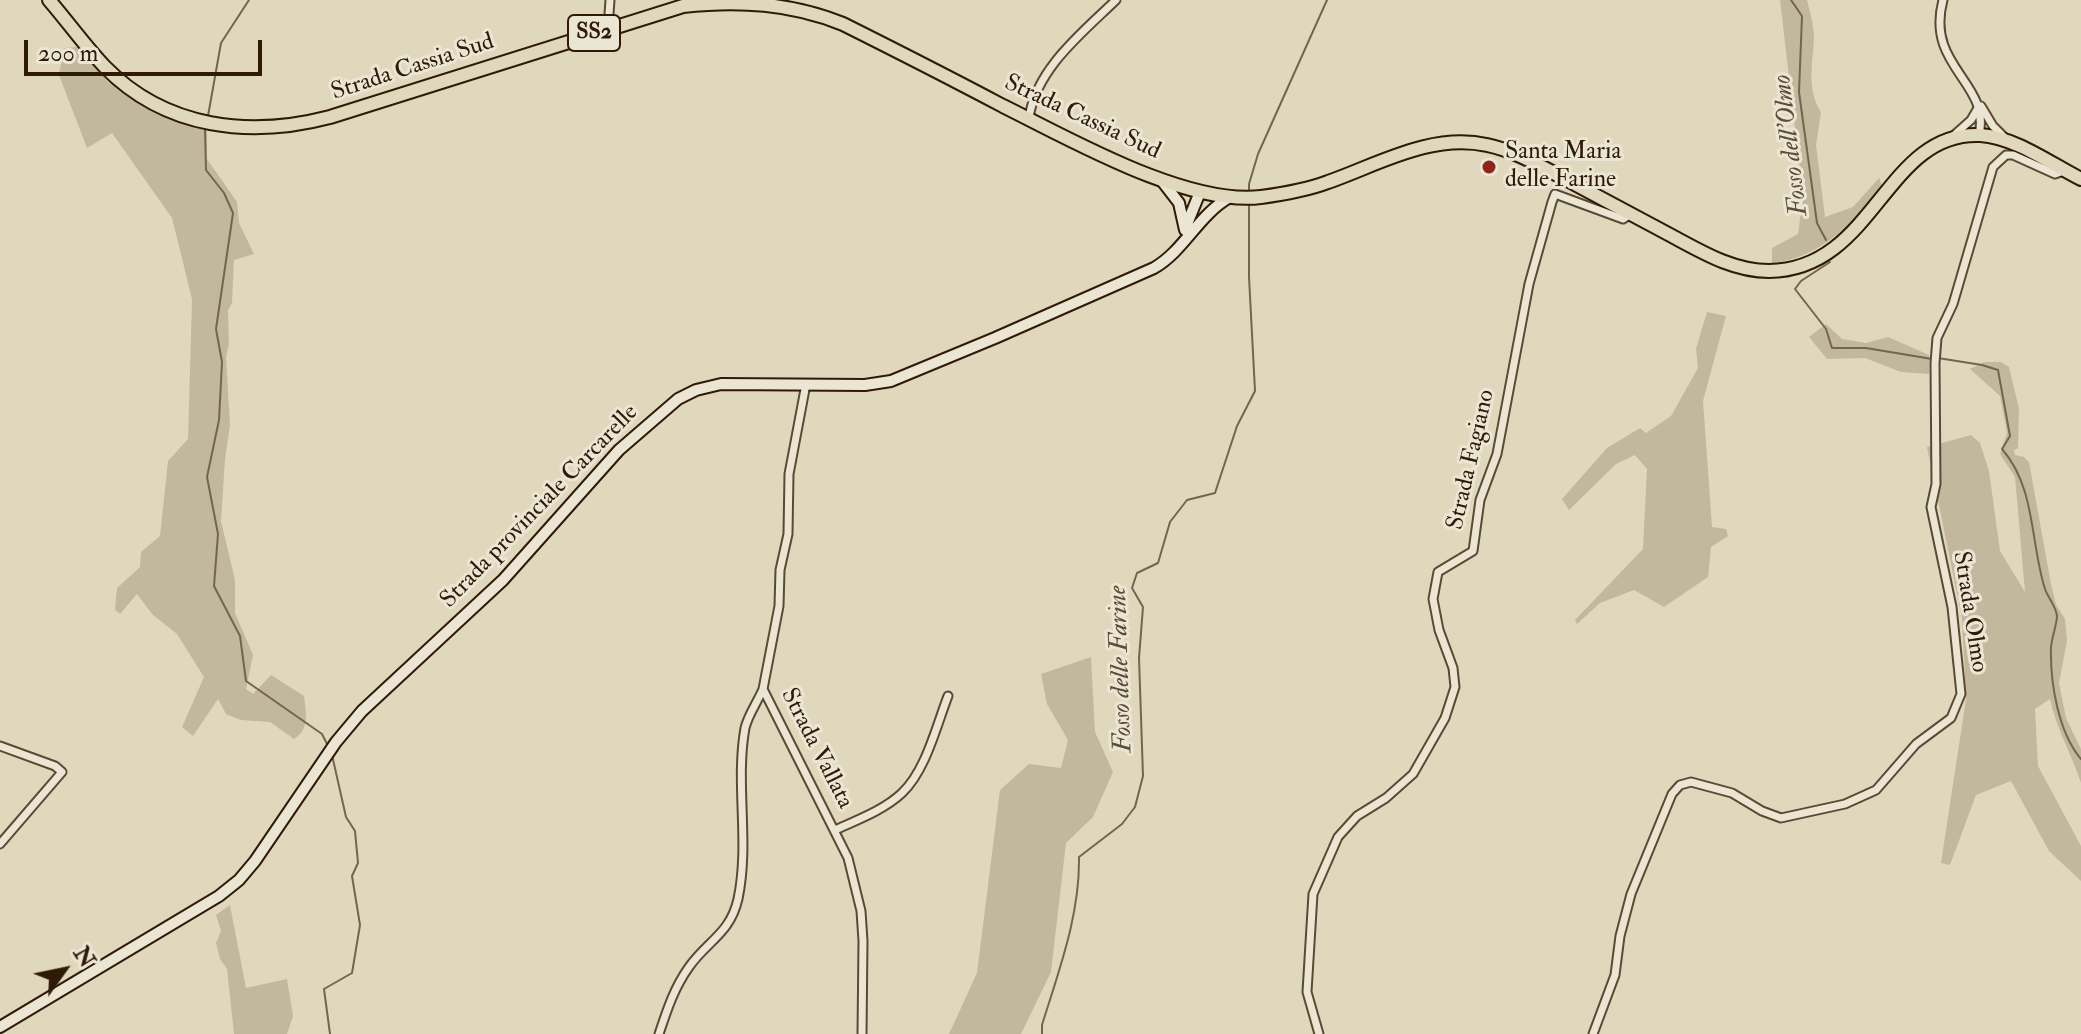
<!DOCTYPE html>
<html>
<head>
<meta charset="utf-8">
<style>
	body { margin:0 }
	#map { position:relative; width:2081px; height:1034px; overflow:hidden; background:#e0d8bd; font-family:"IM FELL Double Pica",serif }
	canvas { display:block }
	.north { position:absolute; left:24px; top:930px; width:80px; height:80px; -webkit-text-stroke:6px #ebe6d4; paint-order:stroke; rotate:57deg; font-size:22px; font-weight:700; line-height:32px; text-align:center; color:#2e1a06 }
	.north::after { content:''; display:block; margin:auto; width:28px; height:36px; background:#2e1a06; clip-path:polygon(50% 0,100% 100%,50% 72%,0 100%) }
	.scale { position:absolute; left:24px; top:40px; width:238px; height:36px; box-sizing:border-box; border:4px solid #2e1a06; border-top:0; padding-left:10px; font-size:24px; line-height:28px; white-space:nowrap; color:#2e1a06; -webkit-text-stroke:6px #ebe6d4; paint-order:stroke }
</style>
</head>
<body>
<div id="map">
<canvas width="2081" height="1034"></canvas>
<div class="north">N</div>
<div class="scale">200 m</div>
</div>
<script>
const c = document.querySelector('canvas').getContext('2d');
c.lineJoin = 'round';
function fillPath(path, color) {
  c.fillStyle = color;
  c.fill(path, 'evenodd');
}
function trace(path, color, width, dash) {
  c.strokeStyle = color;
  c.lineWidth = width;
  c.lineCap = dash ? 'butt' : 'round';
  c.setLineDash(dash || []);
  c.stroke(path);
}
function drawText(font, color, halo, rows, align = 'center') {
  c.font = font + ' "IM FELL Double Pica",serif';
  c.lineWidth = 6;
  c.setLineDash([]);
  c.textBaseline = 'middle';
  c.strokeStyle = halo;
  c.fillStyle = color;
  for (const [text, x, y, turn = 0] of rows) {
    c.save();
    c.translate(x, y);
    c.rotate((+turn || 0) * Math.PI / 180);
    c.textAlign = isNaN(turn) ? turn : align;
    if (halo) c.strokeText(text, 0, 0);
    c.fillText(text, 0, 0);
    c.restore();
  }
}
fillPath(new Path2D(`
	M1780 0H1807C1810 12 1814 25 1814 38 1813 64 1806 89 1821 112L1816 145 1825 217 1853 207 1879 178 1883 188C1852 223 1821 258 1772 263V248L1798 234 1803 197Z
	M78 47 108 82 149 110 207 131V159L237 202 239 223 254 254 234 260 232 303 228 310 229 344 226 357 230 425 225 459 221 521 235 580V613L253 655 246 689 253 694 271 675 304 696C306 713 310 729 294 739L270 722 241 720 226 714 218 699 193 736 182 727 204 677 177 634 152 614 137 594 120 614 115 610 117 588 140 567 141 552 160 536 168 461 188 439 192 299 172 218 112 133 87 148 59 75 64 48Z
	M1707 312 1726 316 1703 401 1712 527 1726 529 1728 536 1711 547 1708 577 1664 607 1634 590 1600 603 1577 624 1575 620 1643 549 1647 469 1635 455 1616 464 1569 510 1562 499 1607 448 1640 428 1646 433 1671 416 1698 368 1696 349Z
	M1826 324 1842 339 1866 343 1888 337 1929 355V374L1901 372 1865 358 1827 359 1809 337Z
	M1984 362H2001L2009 367 2019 409 2018 448 2014 450 2015 455 2024 457 2029 462 2051 584 2056 605 2065 619 2067 641 2059 683 2066 718 2081 749V783C2072 755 2056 728 2050 699L2035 709 2038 766 2081 846V881L2049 851 2011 781 1976 795 1950 865 1941 863 1966 699 1962 618 1927 447 1971 435 1980 443 1989 471 2000 551 2025 592 2015 477 2000 454 2007 433 2000 396 1970 369Z
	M1091 657 1095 732 1113 772 1093 817 1066 843 1051 972 1021 1034H949L977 973 1000 790 1029 764 1061 768 1068 740 1047 704 1041 674Z
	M230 905 246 988 287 979 293 1016 287 1034H234L227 969 220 959 216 943 221 931 216 915Z`), '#c2b89e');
trace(new Path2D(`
	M1791 0 1802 16 1799 92 1817 223 1826 240
	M208 116 221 43 249 0
	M205 129 206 170 224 193 233 213 216 329 222 362 219 420 207 477 218 534 214 586 240 636 246 681 322 734 328 746
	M1249 194V184L1258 154 1327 0
	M1830 262 1801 281 1795 289 1826 329 1832 348H1866L1932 359
	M1938 358 1982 365 1998 370 2010 436 2002 449C2036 488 2030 542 2045 589 2048 598 2057 607 2057 617 2056 627 2052 637 2051 647 2050 682 2058 732 2081 759
	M330 1034 324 989 352 973 360 925 352 876 358 863 355 831 346 817 332 755
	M1042 1034V1025C1059 970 1080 915 1079 857L1122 824 1135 807 1143 776 1139 658 1143 607 1132 588 1137 573 1158 563 1170 522 1187 500 1215 493 1237 426 1255 391 1249 277V204`), '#74654f', 2);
const minor = new Path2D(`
	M1943 0C1925 67 1991 82 1979 135
	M608 28 610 0
	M1981 106 1993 126 2004 137
	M1029 118C1036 69 1082 33 1116 0
	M1953 136 1971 120 1978 108
	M806 384 789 474 788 534 780 570 779 606 763 689 848 858 861 911 863 941 862 1034
	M0 746 55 766 62 772 0 844
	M835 830C857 820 884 810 902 793 926 770 936 727 948 696
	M659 1034C667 1010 674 988 689 967 707 941 730 934 738 899 750 842 735 784 745 728 748 715 758 701 763 689
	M1319 1034 1307 992 1313 894 1338 837 1357 816 1386 798 1413 774 1445 718 1455 687 1453 668 1439 630 1433 599 1438 572 1473 551 1480 500 1497 454 1529 284 1552 202 1555 194 1623 219 1631 214
	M1593 1034 1615 975 1620 936 1631 894 1672 794 1680 785 1691 782 1732 793 1762 811 1781 818 1845 804 1876 790 1916 744 1951 718 1961 694 1952 607 1931 507 1936 484 1935 363 1937 338 1953 304 1993 167 2006 155H2013L2055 174 2064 171`);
const secondary = new Path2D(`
	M1162 181 1179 203 1185 230
	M1187 224 1200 192
	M0 1027 219 896 239 880 255 861 336 742 362 711 503 580 619 450 678 399 696 390 721 384 865 385 891 381 995 338 1154 268C1185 250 1198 215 1230 197`);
const primary = new Path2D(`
	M49 0C68 22 85 46 105 67 166 129 250 138 330 117L683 6C739 0 791 3 843 24 897 51 950 78 1003 106 1070 139 1186 206 1261 197 1283 194 1307 190 1328 182 1379 164 1431 133 1487 145 1516 151 1542 167 1569 181 1603 199 1638 218 1672 236 1702 252 1733 271 1769 271 1875 270 1885 131 1980 135 2015 137 2051 164 2081 179`);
trace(minor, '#5a4a34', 11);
trace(secondary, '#2e1a06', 14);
trace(primary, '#2e1a06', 16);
trace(minor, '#ebe6d4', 7);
trace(secondary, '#ebe6d4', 10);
trace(primary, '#e0d8bd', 12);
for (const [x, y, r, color] of [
	[1489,167,8,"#8f2418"]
]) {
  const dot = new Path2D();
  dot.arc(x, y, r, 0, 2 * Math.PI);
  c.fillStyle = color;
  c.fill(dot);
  trace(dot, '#ebe6d4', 3);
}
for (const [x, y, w] of [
	[594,33,52]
]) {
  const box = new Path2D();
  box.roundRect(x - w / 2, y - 18, w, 36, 6);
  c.fillStyle = '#ebe6d4';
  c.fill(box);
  trace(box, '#2e1a06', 2);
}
drawText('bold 22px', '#2e1a06', null, [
	["SS2",594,33]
]);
drawText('24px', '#2e1a06', '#ebe6d4', [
	["Strada Cassia Sud",413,68,-18],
	["Strada Cassia Sud",1082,118,25],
	["Strada Fagiano",1472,460,-77],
	["Strada provinciale Carcarelle",540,507,-46],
	["Strada Olmo",1969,612,81],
	["Strada Vallata",816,749,63]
]);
drawText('24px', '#2e1a06', '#ebe6d4', [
	["Santa Maria",1505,153],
	["delle Farine",1505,181]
], 'left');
drawText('italic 26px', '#5d4c36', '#ebe6d4', [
	["Fosso dell'Olmo",1792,145,-97],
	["Fosso delle Farine",1122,669,-92]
]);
</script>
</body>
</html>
